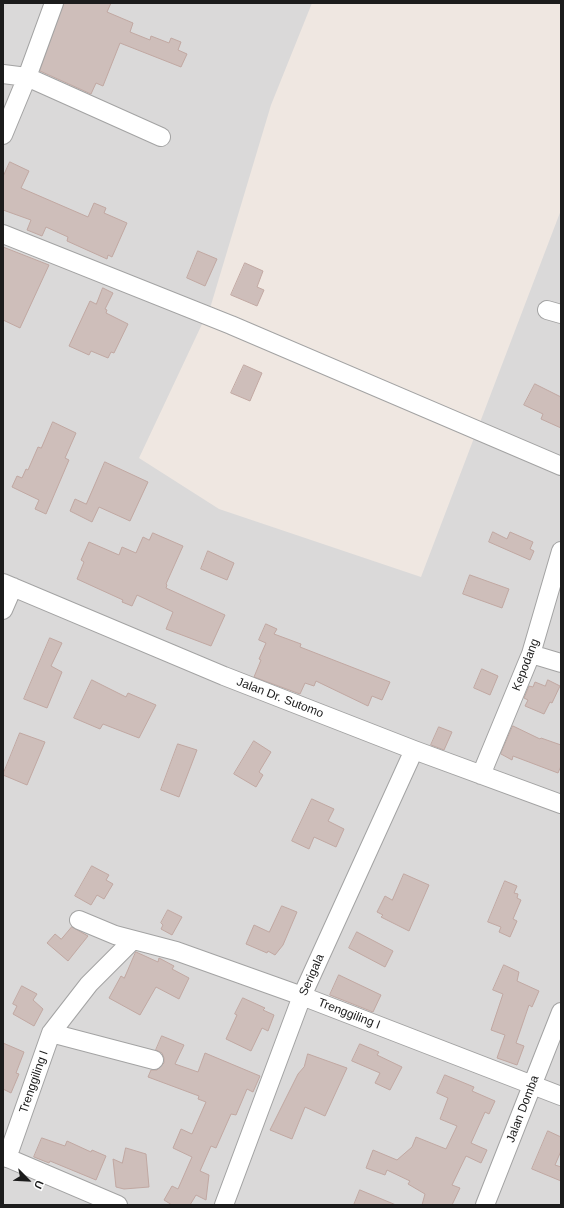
<!DOCTYPE html>
<html>
<head>
<meta charset="utf-8">
<style>
	body { margin:0 }
	#map { position:relative; width:564px; height:1208px; overflow:hidden; background:#efe7e1; font-family:Arial,sans-serif }
	canvas { display:block }
	.frame { position:absolute; inset:0; border:4px solid #1c1c1c; pointer-events:none }
	.north { position:absolute; left:8px; top:1160px; width:40px; height:40px; -webkit-text-stroke:3px #fff; paint-order:stroke; rotate:114deg; font-size:11px; font-weight:700; line-height:16px; text-align:center; color:#1c1c1c }
	.north::after { content:''; display:block; margin:auto; width:14px; height:18px; background:#1c1c1c; clip-path:polygon(50% 0,100% 100%,50% 72%,0 100%) }
</style>
</head>
<body>
<div id="map">
<canvas width="564" height="1208"></canvas>
<div class="frame"></div>
<div class="north">U</div>
</div>
<script>
const c = document.querySelector('canvas').getContext('2d');
c.lineJoin = 'round';
function fillPath(path, color) {
  c.fillStyle = color;
  c.fill(path, 'evenodd');
}
function trace(path, color, width, dash) {
  c.strokeStyle = color;
  c.lineWidth = width;
  c.lineCap = dash ? 'butt' : 'round';
  c.setLineDash(dash || []);
  c.stroke(path);
}
function drawText(font, color, halo, rows, align = 'center') {
  c.font = font + ' Arial,sans-serif';
  c.lineWidth = 3;
  c.setLineDash([]);
  c.textBaseline = 'middle';
  c.strokeStyle = halo;
  c.fillStyle = color;
  for (const [text, x, y, turn = 0] of rows) {
    c.save();
    c.translate(x, y);
    c.rotate((+turn || 0) * Math.PI / 180);
    c.textAlign = isNaN(turn) ? turn : align;
    if (halo) c.strokeText(text, 0, 0);
    c.fillText(text, 0, 0);
    c.restore();
  }
}
fillPath(new Path2D(`
	M3 3H312L271 105 211 305 139 458 219 509 421 577 561 210V1205H3Z`), '#dad9d9');
const building = new Path2D(`
	M64 3H111L107 12 133 23 130 32 150 40 151 36 169 43 171 38 181 42 178 50 187 54 181 67 120 43 103 86 96 83 91 94 40 71Z
	M10 162 29 171 21 188 88 217 94 203 106 208 104 213 127 223 112 257 108 255 107 259 67 241 68 237 46 227 42 236 27 230 31 220 3 210V177Z
	M3 247 49 265 20 328 3 320Z
	M198 251 217 259 205 286 187 278Z
	M245 263 263 271 257 287 264 290 257 306 231 295Z
	M103 288 113 293 105 309 107 310 106 313 128 324 114 353 111 352 108 358 91 351 89 355 69 346 90 301 96 304Z
	M244 365 262 373 250 401 231 393Z
	M535 384 561 397V428L541 419 543 414 524 405Z
	M53 422 76 433 65 458 69 460 46 514 35 509 39 500 12 487 17 476 22 478 26 469 28 470 38 447 41 448Z
	M105 462 148 482 130 521 99 507 92 522 70 511 75 499 86 504Z
	M493 532 507 539 510 532 533 542 530 549 534 551 530 560 489 542Z
	M153 533 183 546 166 584 167 585 166 588 225 615 211 646 166 629 173 612 137 595 132 606 122 602 123 600 77 579 84 562 81 560 89 542 119 555 122 547 136 553 143 537 149 540Z
	M208 551 234 563 227 580 201 569Z
	M470 575 509 589 502 608 463 594Z
	M266 624 277 629 274 634 301 644 300 647 390 682 382 700 372 696 368 706 316 681 314 686 305 683 300 694 254 677 261 660 259 659 266 643 259 640Z
	M50 638 62 643 51 666 62 672 47 708 24 699Z
	M482 669 498 676 490 695 474 688Z
	M92 680 126 697 128 693 156 705 139 738 103 724 100 729 74 718Z
	M548 680 560 686 552 703 550 702 544 714 525 706 528 700 524 698 529 686 533 687 535 682 545 686Z
	M513 726 540 739 541 738 561 745V766L558 773 513 756 512 760 501 754Z
	M439 727 452 732 444 750 431 745Z
	M20 733 45 742 27 785 3 775Z
	M254 741 271 752 259 772 263 775 256 787 234 774Z
	M178 744 197 750 179 797 161 790Z
	M312 799 334 809 328 821 344 829 336 847 314 837 309 849 292 841Z
	M92 866 109 875 106 880 113 884 104 899 97 895 91 905 75 896Z
	M404 874 429 885 409 931 381 917 383 915 377 912 385 896 392 900Z
	M505 881 517 886 514 893 518 894 517 898 521 900 513 919 517 921 510 937 499 932 501 927 488 922Z
	M282 906 297 912 283 945 275 955 268 951 267 953 246 944 254 925 269 932Z
	M168 910 182 917 172 935 161 929 163 925 161 923Z
	M72 927 88 936 68 961 47 943 55 934 61 939Z
	M357 932 393 951 385 967 349 948Z
	M136 952 158 962 159 958 174 966 172 969 189 978 179 999 156 987 140 1015 109 998 121 976 124 978Z
	M504 965 519 972 517 981 539 991 532 1007 529 1005 516 1043 524 1046 517 1065 497 1058 505 1035 491 1030 503 994 493 990Z
	M339 975 381 995 373 1012 330 995Z
	M22 986 37 994 33 1000 43 1009 34 1026 13 1014 17 1006 13 1004Z
	M243 998 265 1008 263 1010 274 1015 268 1031 262 1028 251 1051 226 1039 237 1015 235 1014Z
	M162 1036 184 1045 175 1064 198 1072 205 1053 260 1076 253 1092 247 1089 236 1115 231 1114 216 1148 211 1146 200 1171 209 1175 206 1200 196 1195 190 1205H172L164 1200 172 1186 178 1189 192 1157 173 1148 181 1129 192 1134 206 1102 198 1099 199 1096 148 1077 151 1070H157L164 1063V1058L162 1053 156 1050Z
	M3 1043 24 1052 16 1073 19 1074 11 1093 3 1089Z
	M360 1044 379 1052 377 1055 402 1067 390 1090 375 1083 380 1073 352 1061Z
	M308 1054 347 1068 325 1116 305 1107 292 1139 270 1130 298 1074 304 1067Z
	M445 1075 474 1087 472 1091 495 1101 489 1114 485 1112 471 1143 487 1150 481 1163 466 1156 452 1185 460 1188 452 1205H422L425 1194 408 1184 410 1181 387 1170 385 1175 366 1168 373 1150 397 1160 412 1147 416 1137 446 1149 457 1126 440 1119 448 1098 437 1093Z
	M548 1131 561 1137V1151L555 1165 561 1167V1181L532 1169Z
	M42 1138 65 1146 67 1141 91 1152 92 1150 106 1156 96 1180 50 1161 49 1163 34 1157Z
	M126 1148 146 1154 149 1187 124 1189 116 1187 113 1159 122 1163Z
	M360 1190 396 1205H354Z`);
fillPath(building, '#cebeba');
trace(building, '#c1a8a2', 1);
const minor = new Path2D(`
	M3 74 27 77 161 137
	M3 135 27 77 54 3
	M3 234 231 325 561 466
	M547 310 561 314
	M3 583 224 676 414 750 561 804
	M3 610 13 587
	M531 654 561 663
	M481 775 531 654 561 551
	M79 920 115 935 176 951 302 996 561 1096
	M51 1033 154 1060
	M3 1156 118 1205
	M7 1158 51 1033 89 984 133 940
	M224 1205 302 996 414 750
	M485 1205 561 1012`);
trace(minor, '#a3a3a3', 20);
trace(minor, '#fff', 18);
drawText('12px', '#1c1c1c', '#fff', [
	["Kepodang",526,665,-69],
	["Jalan Dr. Sutomo",280,698,21],
	["Serigala",312,975,-66],
	["Trenggiling I",349,1014,21],
	["Trenggiling I",34,1082,-71],
	["Jalan Domba",523,1109,-69]
]);
</script>
</body>
</html>
